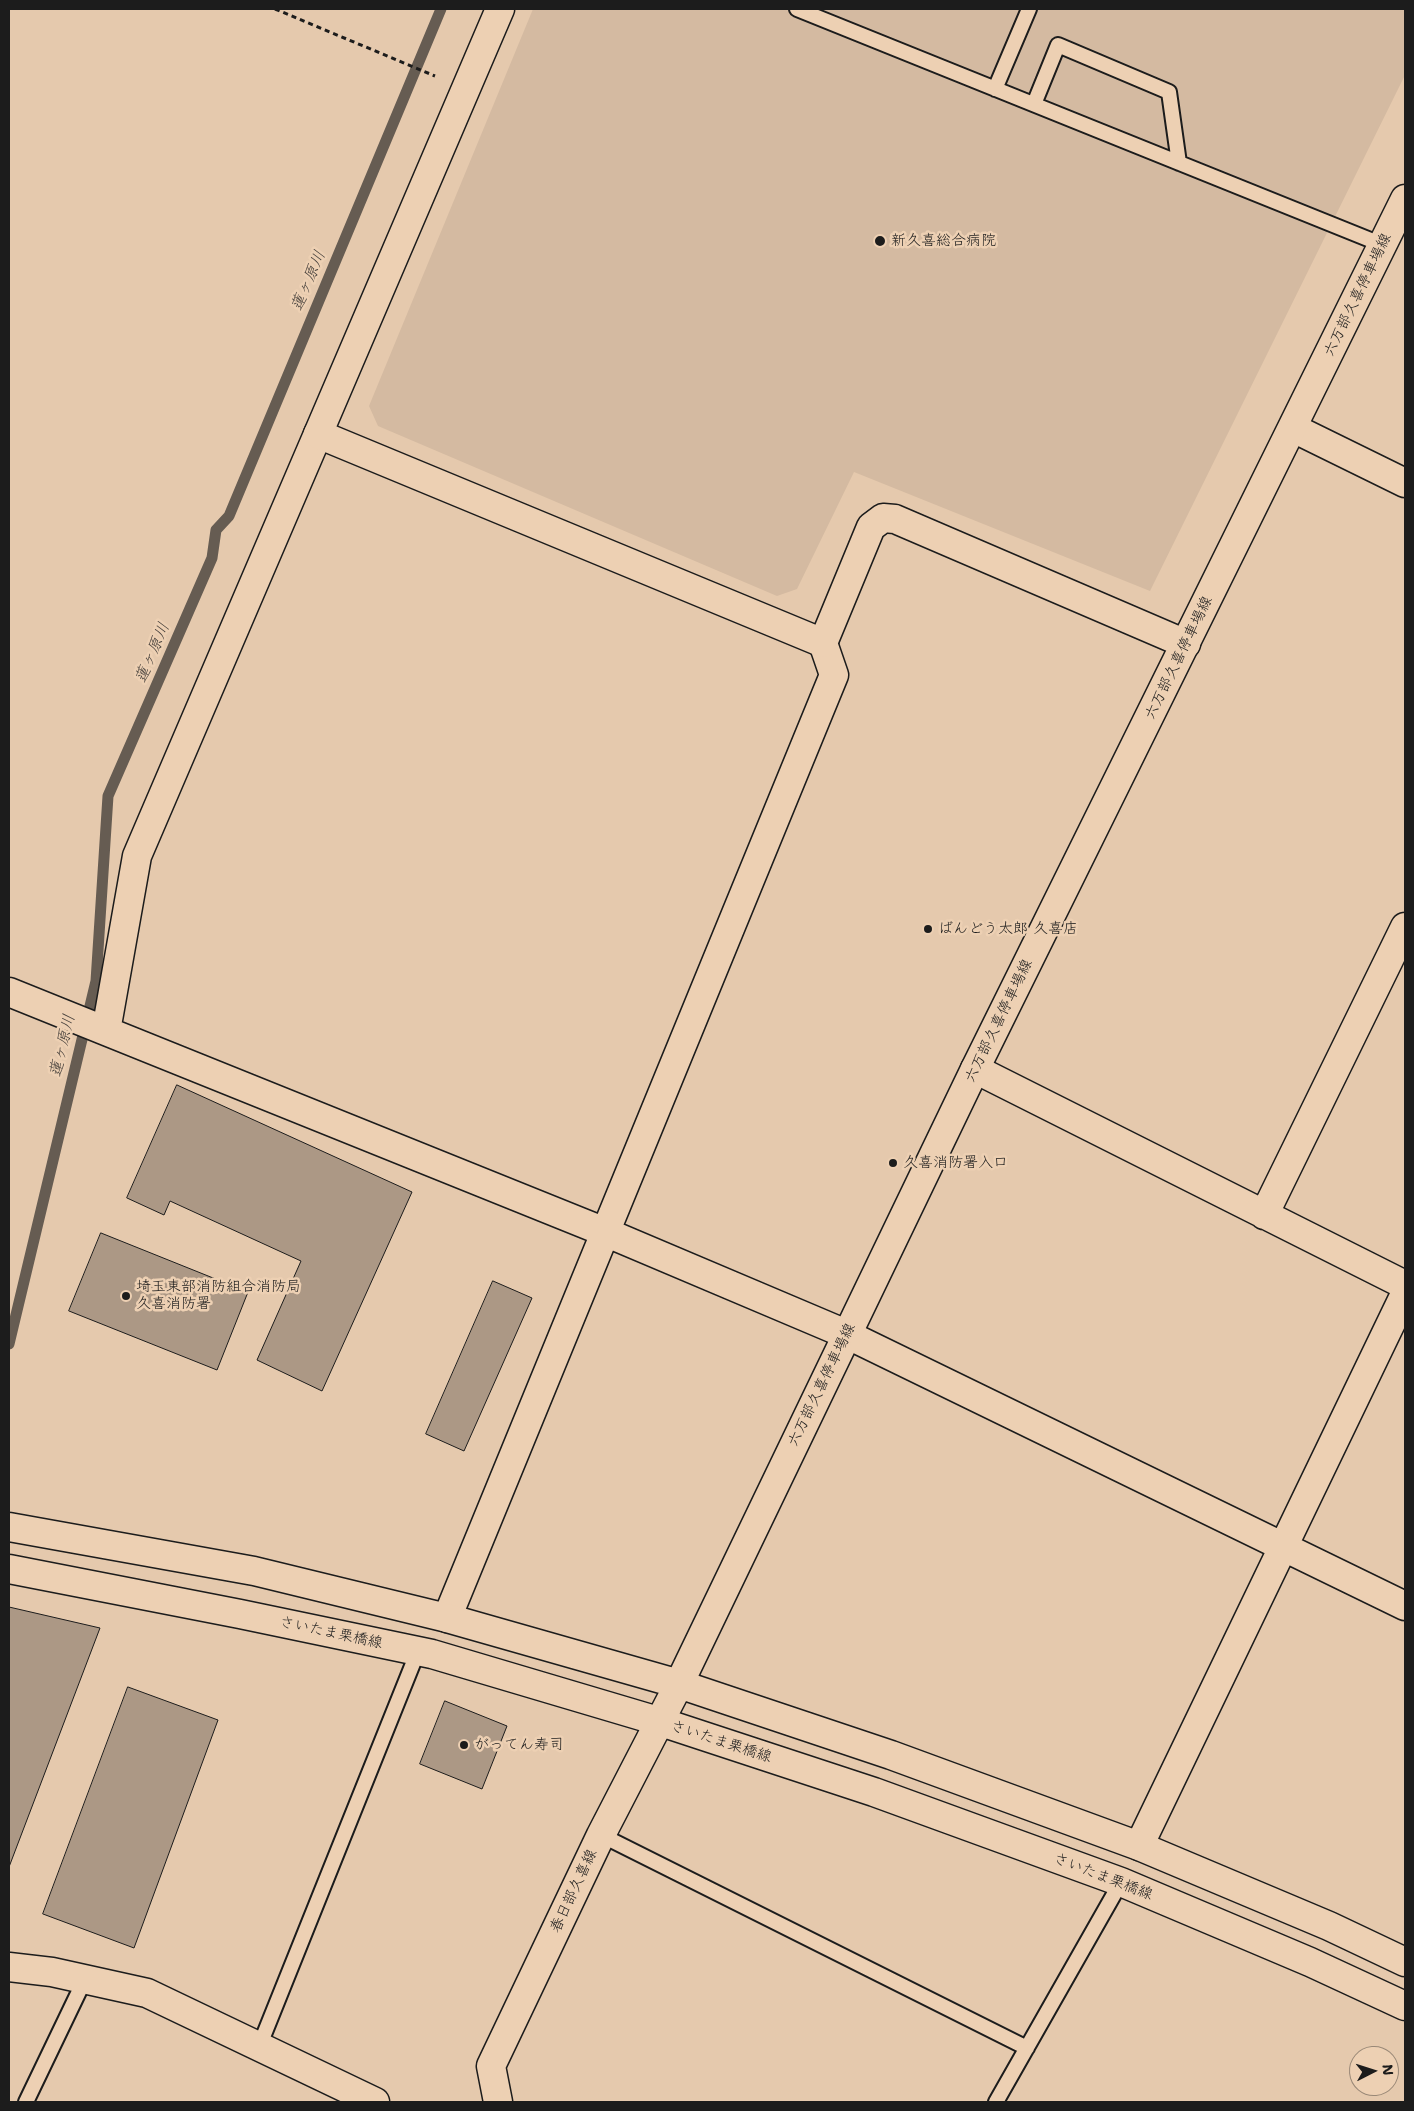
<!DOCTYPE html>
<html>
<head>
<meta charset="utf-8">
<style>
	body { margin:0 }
	#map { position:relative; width:1414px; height:2111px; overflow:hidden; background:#e5c9ad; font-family:"Shantell Sans",sans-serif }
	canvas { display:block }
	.frame { position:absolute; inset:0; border:10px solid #1c1c1c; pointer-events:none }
	.north { position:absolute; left:1349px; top:2046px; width:50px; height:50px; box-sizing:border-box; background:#edd0b3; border:1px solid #987; border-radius:50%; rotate:85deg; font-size:14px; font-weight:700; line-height:20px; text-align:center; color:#1c1c1c }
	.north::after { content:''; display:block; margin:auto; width:18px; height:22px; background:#1c1c1c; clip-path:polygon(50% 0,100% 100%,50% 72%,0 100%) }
</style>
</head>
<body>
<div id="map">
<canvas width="1414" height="2111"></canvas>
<div class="frame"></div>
<div class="north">N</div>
</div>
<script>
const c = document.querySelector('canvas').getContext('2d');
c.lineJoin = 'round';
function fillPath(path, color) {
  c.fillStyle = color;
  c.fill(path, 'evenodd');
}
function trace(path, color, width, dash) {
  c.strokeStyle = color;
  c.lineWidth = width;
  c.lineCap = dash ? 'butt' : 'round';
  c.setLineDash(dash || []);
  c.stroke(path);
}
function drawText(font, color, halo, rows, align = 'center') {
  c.font = font + ' "Shantell Sans","Klee One",sans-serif';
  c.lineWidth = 5;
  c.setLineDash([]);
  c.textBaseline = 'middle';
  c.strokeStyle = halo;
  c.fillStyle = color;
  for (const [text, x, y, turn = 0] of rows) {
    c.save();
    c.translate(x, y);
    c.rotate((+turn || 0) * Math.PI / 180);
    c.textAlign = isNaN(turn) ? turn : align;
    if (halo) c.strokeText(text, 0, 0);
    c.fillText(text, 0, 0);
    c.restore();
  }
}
fillPath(new Path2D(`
	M533 9H1405V75L1150 591 854 472 797 589 777 596 378 426 369 406Z`), '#d4baa1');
trace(new Path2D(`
	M9 1344 96 981 108 796 212 558 216 530 229 516 441 9`), '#665c52', 11);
const building = new Path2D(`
	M177 1085 412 1192 322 1391 257 1360 301 1261 170 1201 164 1215 127 1198Z
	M101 1233 248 1292 217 1370 69 1311Z
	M493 1281 532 1298 464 1451 426 1434Z
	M9 1607 100 1628 9 1867Z
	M128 1687 218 1720 134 1948 43 1914Z
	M445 1701 507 1726 482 1789 420 1764Z`);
fillPath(building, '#ac9885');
trace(building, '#1c1c1c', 1);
const service = new Path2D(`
	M797 9 1383 245
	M995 89 1029 9
	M1034 104 1058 45 1169 92 1179 163
	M601 1835 1027 2048
	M259 2047 418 1651
	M26 2102 85 1979
	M996 2102 1121 1882`);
const minor = new Path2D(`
	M1293 428 1405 483
	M9 992 605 1232 846 1334 1405 1606
	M106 1031 137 856 318 434
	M975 1069 1405 1285
	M1264 1215 1405 927
	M447 1618 834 675 823 643
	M1139 1846 1405 1294
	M9 1967 52 1972 147 1993 375 2102`);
const tertiary = new Path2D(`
	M500 9 318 434 823 643 871 527 883 518 895 519 1186 644`);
const secondary = new Path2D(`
	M679 1684 975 1069 1405 199`);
const primary = new Path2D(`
	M9 1527 254 1571 447 1618 679 1684 891 1755 1139 1846 1329 1926 1405 1962
	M9 1569 240 1614 432 1654 658 1721 874 1792 1121 1882 1310 1962 1405 2006
	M498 2102 491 2066 601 1835 679 1684`);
trace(service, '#1c1c1c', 18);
trace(minor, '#1c1c1c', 31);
trace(tertiary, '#1c1c1c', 31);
trace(secondary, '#1c1c1c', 31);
trace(primary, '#1c1c1c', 31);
trace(new Path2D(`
	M275 9 435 76`), '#1c1c1c', 3, [5, 4]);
trace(service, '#edd0b3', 14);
trace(minor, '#edd0b3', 28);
trace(tertiary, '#edd0b3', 28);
trace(secondary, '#edd0b3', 28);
trace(primary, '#edd0b3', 28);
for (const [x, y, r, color] of [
	[880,241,6,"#1c1c1c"],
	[928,929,5,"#1c1c1c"],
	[893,1163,5,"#1c1c1c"],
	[126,1296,5,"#1c1c1c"],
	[464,1745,5,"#1c1c1c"]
]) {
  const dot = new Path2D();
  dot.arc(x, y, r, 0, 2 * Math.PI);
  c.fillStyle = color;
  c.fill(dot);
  trace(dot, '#edd0b3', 2);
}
drawText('15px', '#1c1c1c', '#edd0b3', [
	["新久喜総合病院",891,241],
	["ばんどう太郎 久喜店",938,929],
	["久喜消防署入口",903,1163],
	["埼玉東部消防組合消防局",136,1287],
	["久喜消防署",136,1304],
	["がってん寿司",474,1745]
], 'left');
drawText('15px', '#1c1c1c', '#edd0b3', [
	["六万部久喜停車場線",1358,295,-64],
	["六万部久喜停車場線",1179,658,-64],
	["六万部久喜停車場線",999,1021,-64],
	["六万部久喜停車場線",822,1385,-64],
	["さいたま栗橋線",331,1633,12],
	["さいたま栗橋線",721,1742,18],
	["さいたま栗橋線",1103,1877,21],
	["春日部久喜線",574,1891,-65]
]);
drawText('italic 16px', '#47413c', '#edd0b3', [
	["蓮ヶ原川",309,281,-67],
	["蓮ヶ原川",153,653,-67],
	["蓮ヶ原川",63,1046,-77]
]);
</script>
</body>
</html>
